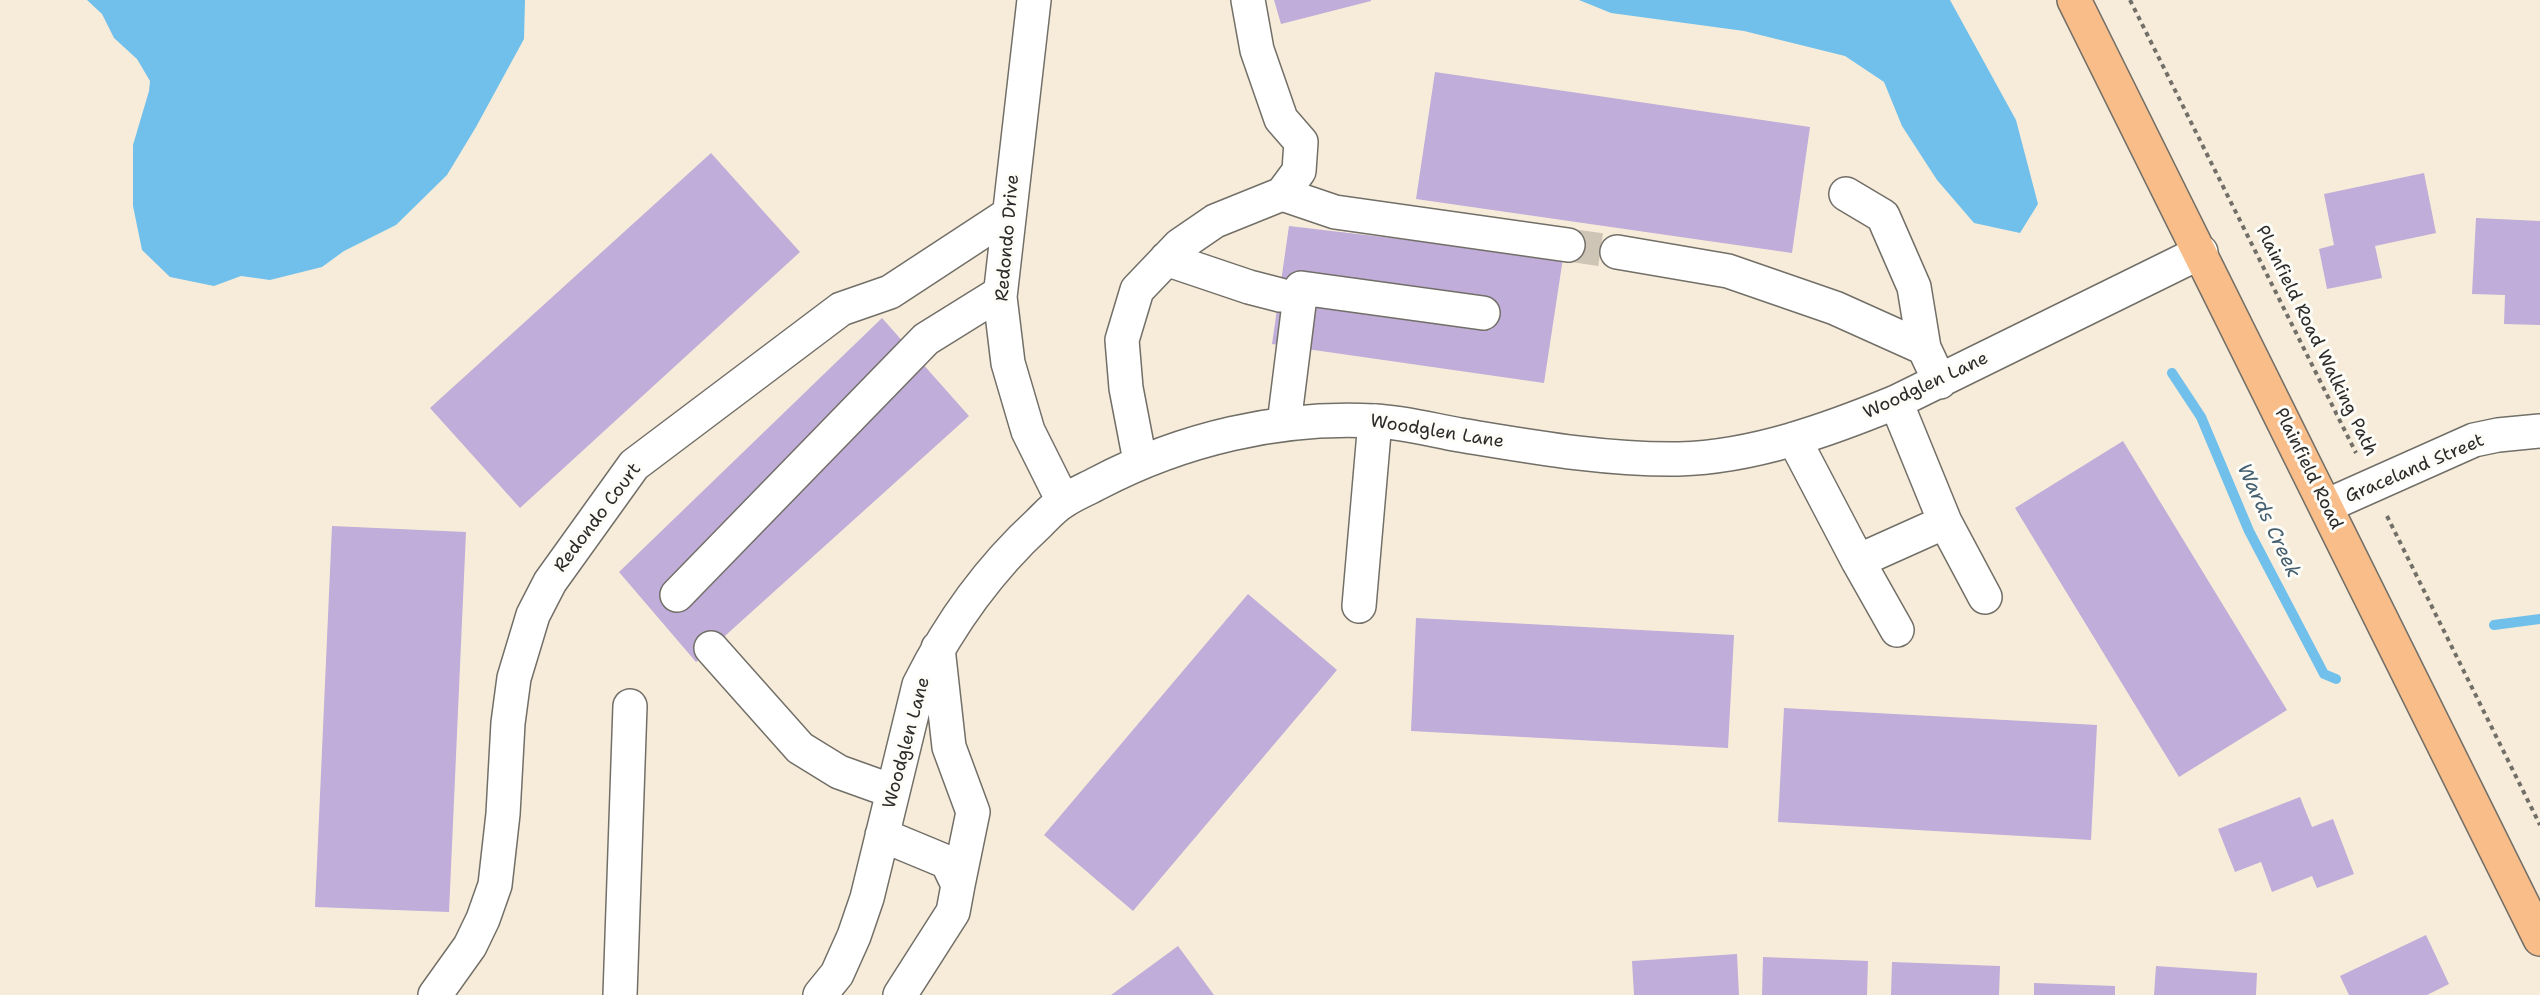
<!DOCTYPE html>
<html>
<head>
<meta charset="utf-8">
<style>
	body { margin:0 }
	canvas { display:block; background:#f7ecd9 }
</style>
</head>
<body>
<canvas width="2540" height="995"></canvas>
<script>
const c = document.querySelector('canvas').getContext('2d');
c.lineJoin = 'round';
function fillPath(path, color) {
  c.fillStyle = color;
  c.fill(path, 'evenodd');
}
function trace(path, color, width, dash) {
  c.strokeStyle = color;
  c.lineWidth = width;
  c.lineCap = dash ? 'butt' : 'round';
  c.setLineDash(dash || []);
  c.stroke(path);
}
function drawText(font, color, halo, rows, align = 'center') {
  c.font = font + ' "Shantell Sans",sans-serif';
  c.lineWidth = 6;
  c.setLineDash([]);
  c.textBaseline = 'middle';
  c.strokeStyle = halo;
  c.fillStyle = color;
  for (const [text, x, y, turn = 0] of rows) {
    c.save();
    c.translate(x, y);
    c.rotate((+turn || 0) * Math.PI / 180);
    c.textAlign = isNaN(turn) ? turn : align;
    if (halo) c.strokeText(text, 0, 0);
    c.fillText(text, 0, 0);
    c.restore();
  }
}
fillPath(new Path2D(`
	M87 0H525L524 39 476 127 447 175 396 225 344 251 322 267 270 280 241 276 214 286 170 277 142 250 133 206V145L149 91 150 81 137 59 114 38 102 14Z
	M1579 0H1950L2016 120 2038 204 2020 233 1974 223 1937 180 1902 126 1884 82 1845 56 1744 31 1611 13Z`), '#71c0ec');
trace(new Path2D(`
	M2172 373 2201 417 2249 531 2302 632 2324 674 2336 679
	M2494 625 2540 619`), '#71c0ec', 10);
fillPath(new Path2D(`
	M1274 0H1371V1L1281 24Z
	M1435 72 1810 127 1792 253 1416 199Z
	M711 153 800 252 520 508 430 408Z
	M2424 173 2436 233 2375 246 2382 278 2327 289 2319 249 2334 245 2324 194Z
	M2476 218 2540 221V325L2504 324 2505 295 2472 294Z
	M1289 226 1563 258 1544 383 1272 344Z
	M882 318 969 416 696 662 619 572Z
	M2123 441 2287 710 2179 777 2015 508Z
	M332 526 466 532 449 912 315 907Z
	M1248 594 1337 670 1133 911 1044 835Z
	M1416 618 1734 635 1728 748 1411 731Z
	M1784 708 2097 725 2091 840 1778 822Z
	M2300 797 2312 827 2333 819 2354 874 2317 888 2312 876 2272 892 2261 862 2235 872 2218 829Z
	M2426 935 2449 984 2427 995H2349L2340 976Z
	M1178 946 1214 995H1111Z
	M1737 954 1739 995H1634L1632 961Z
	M1763 957 1868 961 1867 995H1762Z
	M1892 962 2000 966 1999 995H1891Z
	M2156 966 2257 973 2256 995H2154Z
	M2034 983 2115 986V995H2034Z`), '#c0add9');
trace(new Path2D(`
	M1568 245 1617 252`), '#cec5b6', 33, [33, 16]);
const minor = new Path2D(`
	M1034 0 1000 297 1008 363 1028 431 1063 501
	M1282 194 1335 212 1568 245
	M1846 194 1883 216 1914 287 1924 348
	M1617 252 1728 271 1835 308 1924 348 1940 382
	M1166 259 1249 287 1280 295
	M1284 424 1301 288 1483 313
	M1794 439 1858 561 1945 522 1896 402
	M1140 461 1126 388 1122 340 1137 290 1180 245 1215 221 1282 194 1299 171 1301 142 1281 119 1257 50 1248 0
	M2326 506 2474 440 2498 435 2540 431
	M1945 522 1985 597
	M1858 561 1897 630
	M677 595 926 339 1000 293
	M1359 606 1375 421
	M711 648 800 748 839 772 892 791
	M938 648 949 747 973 812 958 885
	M882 835 947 862 958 885 953 912 900 995
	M435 995 470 946 483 919 495 885 503 814 508 723 514 678 533 615 550 582 634 465 841 309 890 292 1009 214
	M620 995 630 706
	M820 995 837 974 854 936 867 898 919 685C949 625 990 568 1039 523 1047 515 1055 506 1064 501 1074 494 1087 489 1098 483 1182 439 1279 416 1374 421 1402 422 1432 430 1460 435 1533 447 1605 460 1679 459 1753 457 1828 430 1896 402L2201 252`);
const major = new Path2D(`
	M2074 0 2540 939`);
trace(minor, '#726f68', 36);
trace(major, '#726f68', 36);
trace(new Path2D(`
	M2130 0 2356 453
	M2387 516 2540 825`), '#726f68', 4, [4.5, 4.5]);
trace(minor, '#fff', 33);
trace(major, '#f8bd88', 33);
drawText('18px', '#2b2b2b', '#fdfcf7', [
	["Redondo Drive",1008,238,-85],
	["Plainfield Road Walking Path",2316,341,64],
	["Woodglen Lane",1926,386,-25],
	["Woodglen Lane",1437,432,9],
	["Plainfield Road",2308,469,64],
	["Graceland Street",2415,469,-23],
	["Redondo Court",598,518,-53],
	["Woodglen Lane",907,743,-75]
]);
drawText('italic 20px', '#445f6f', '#fdfcf7', [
	["Wards Creek",2268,521,65]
]);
</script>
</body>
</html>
